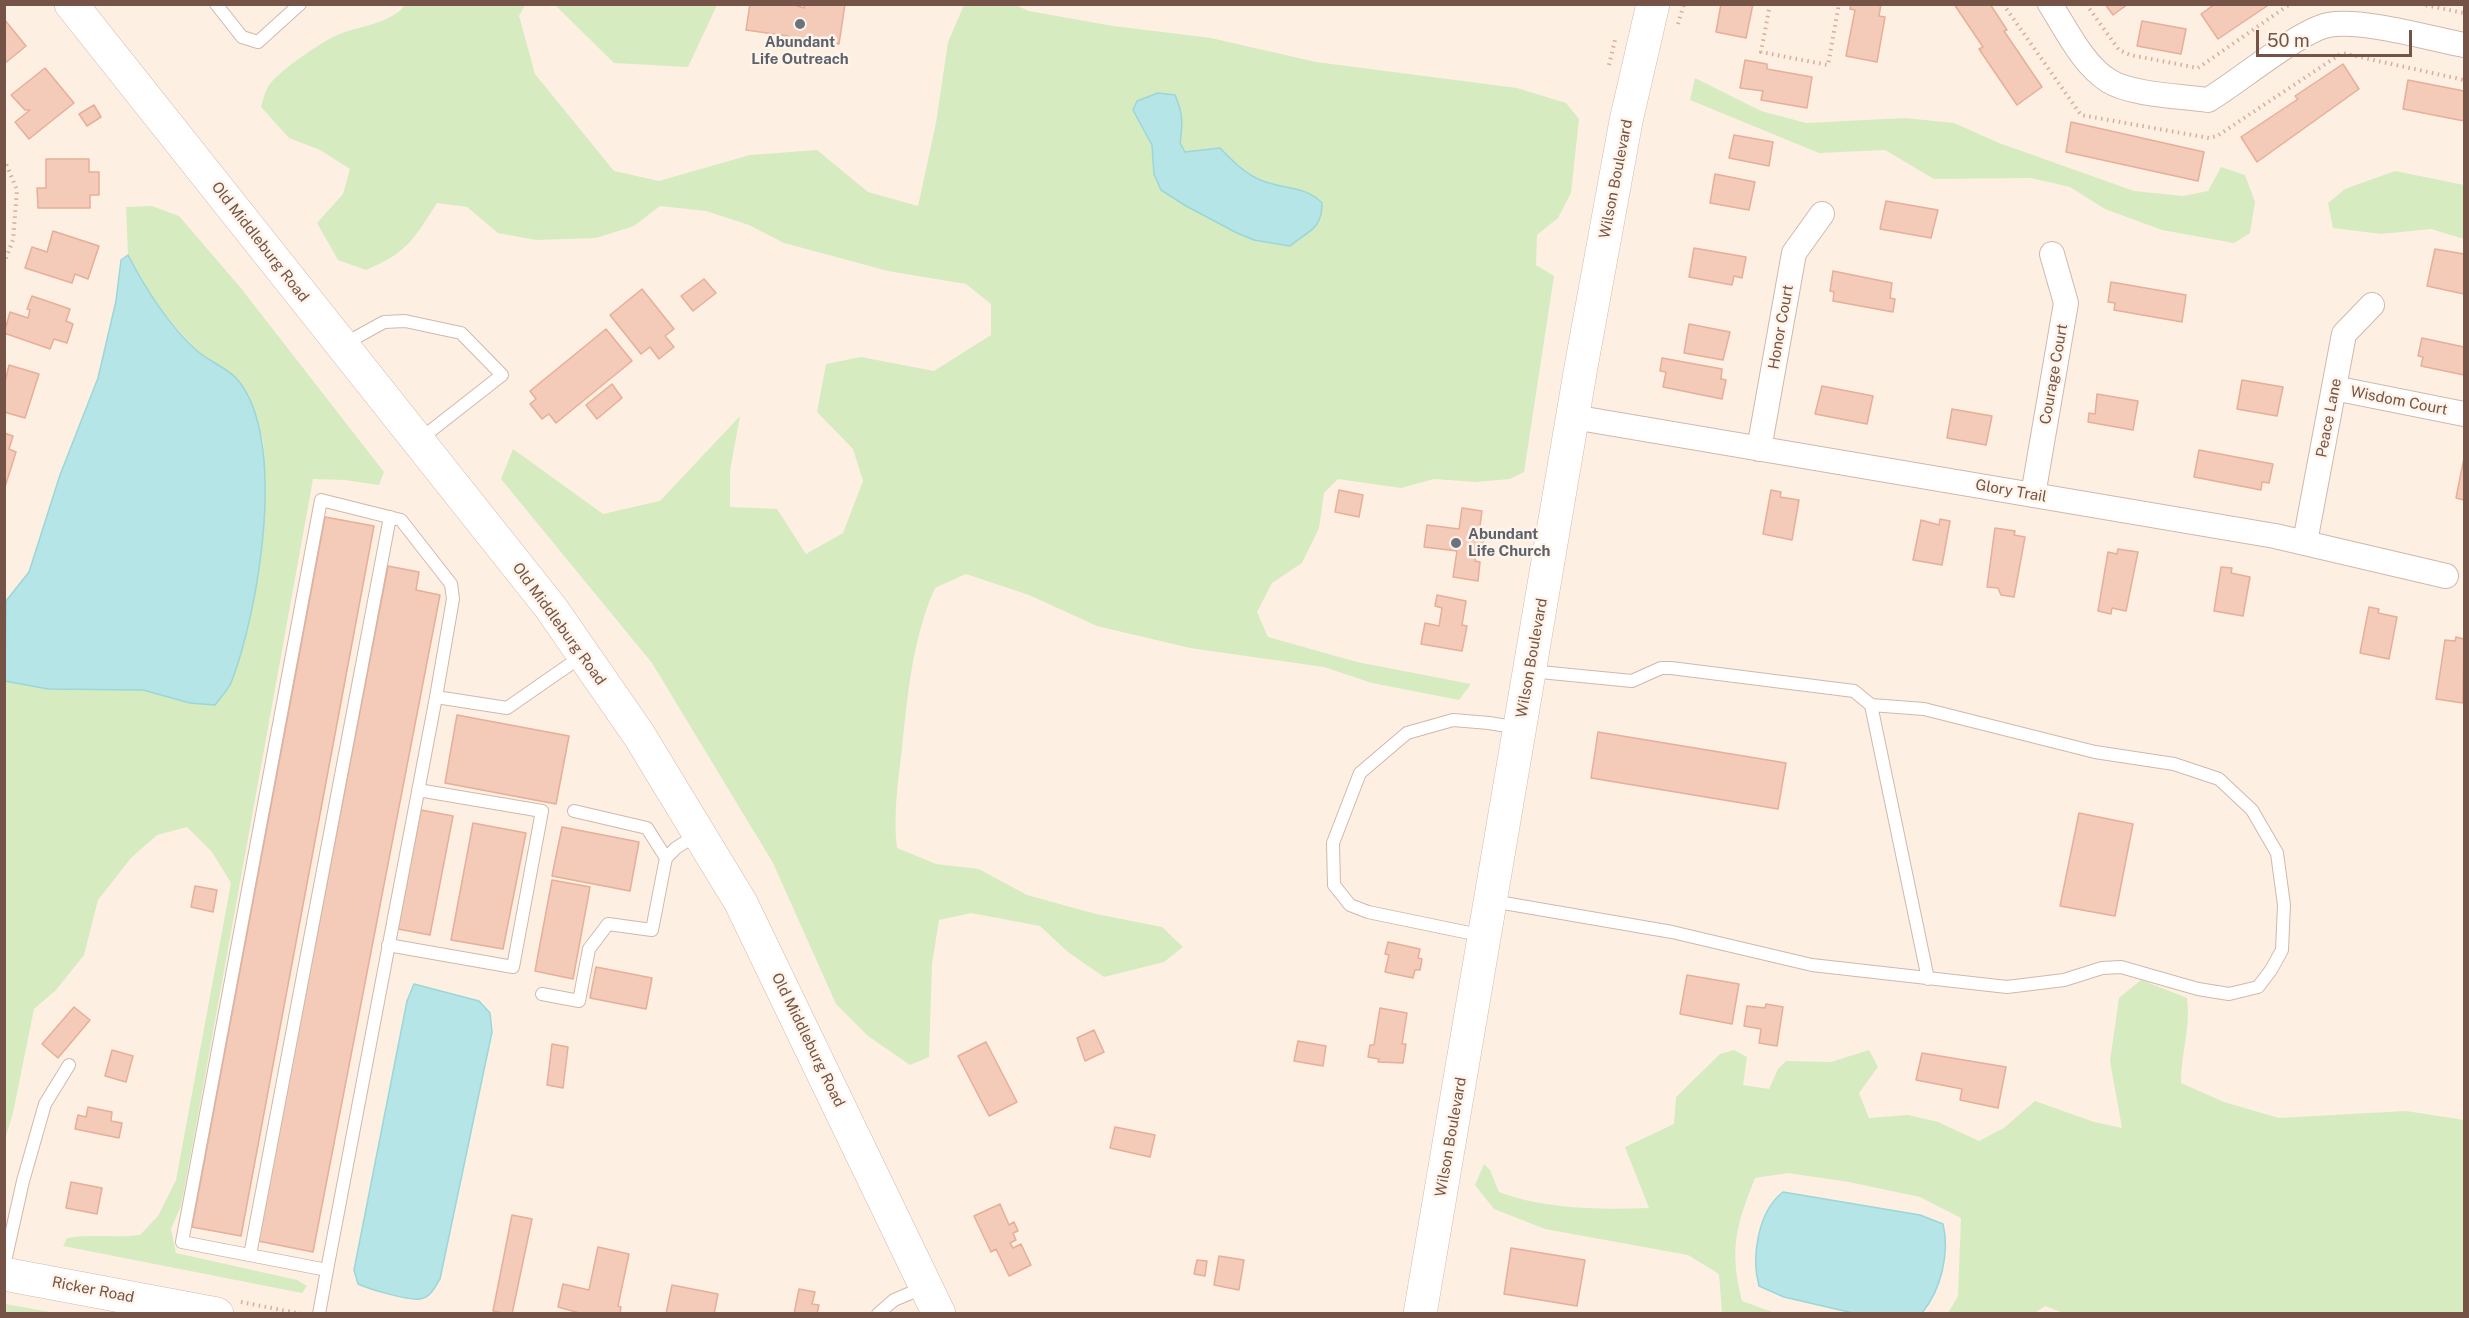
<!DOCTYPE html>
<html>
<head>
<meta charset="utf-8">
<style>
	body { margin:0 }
	#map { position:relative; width:2469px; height:1318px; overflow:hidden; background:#fdf0e2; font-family:"Public Sans",sans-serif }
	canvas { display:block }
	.frame { position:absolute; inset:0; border:6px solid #765347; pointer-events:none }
	.scale { position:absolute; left:2256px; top:30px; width:156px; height:27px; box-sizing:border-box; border:3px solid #765347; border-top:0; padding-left:8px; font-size:18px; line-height:21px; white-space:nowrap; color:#765347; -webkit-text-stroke:4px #fff4e9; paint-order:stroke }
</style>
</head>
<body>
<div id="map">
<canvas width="2469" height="1318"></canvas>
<div class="frame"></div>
<div class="scale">50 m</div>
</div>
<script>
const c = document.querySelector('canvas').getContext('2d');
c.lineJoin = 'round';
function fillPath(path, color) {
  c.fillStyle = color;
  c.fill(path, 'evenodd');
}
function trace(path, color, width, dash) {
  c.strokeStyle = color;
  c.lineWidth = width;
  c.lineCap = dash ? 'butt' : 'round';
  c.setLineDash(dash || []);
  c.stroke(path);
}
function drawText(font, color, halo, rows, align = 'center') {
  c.font = font + ' "Public Sans",sans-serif';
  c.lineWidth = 5;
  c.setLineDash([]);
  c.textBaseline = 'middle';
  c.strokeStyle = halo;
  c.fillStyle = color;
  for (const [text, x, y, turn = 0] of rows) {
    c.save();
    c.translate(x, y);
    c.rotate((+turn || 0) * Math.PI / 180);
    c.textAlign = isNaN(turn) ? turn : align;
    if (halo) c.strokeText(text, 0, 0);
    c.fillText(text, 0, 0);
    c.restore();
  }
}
fillPath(new Path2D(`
	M405 4 525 5 519 16 535 74 614 171 659 181 750 155 817 150 868 192 918 206 936 123 948 42 964 5H1015L1029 11 1113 26 1211 38 1316 62 1517 88 1566 103 1579 119 1571 193 1558 218 1537 235 1536 265 1554 276 1524 472 1510 479 1476 482 1434 479 1401 488 1338 479 1324 493 1319 528 1302 563 1272 583 1257 612 1268 637 1357 662 1471 684 1459 700 1372 683 1324 667 1190 648 1097 626 1029 595 966 574 935 588C912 640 908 693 902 748 898 783 893 814 897 848L936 864 979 869 1027 895 1096 914 1162 927 1183 947 1164 962 1104 977 1068 952 1040 926 971 913 939 920 932 964 929 1057 910 1065 868 1036 836 1004 773 863 652 663 501 479 513 449 603 514 660 501 740 416 730 471V507L777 509 806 554 843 533 863 481 853 449 817 412 826 364 861 357 934 371 991 335V304L966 284 888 271 784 243 749 225 706 211 660 206 634 226 596 238 536 240 498 233 467 207 437 203C414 239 407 253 366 270L338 260 317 223 343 194 350 169 320 150 289 138 261 107C263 100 265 91 269 85 280 70 325 39 342 33 359 27 397 21 405 4Z
	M555 5H717L688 67 614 63Z
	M1695 78 1761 111 1806 123 1905 118 1954 123 1999 143 2134 191 2183 196 2208 191 2221 167 2245 175 2255 202 2250 233 2234 243 2162 230 2105 209 2070 187 2031 178 1934 179 1885 150 1819 153 1690 100Z
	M2395 171 2464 185V239L2431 229 2381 234 2333 228 2328 203 2345 189Z
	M152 206 179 216 240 287 384 472 379 485 345 480 313 479 194 1137 181 1206 171 1229 176 1253 297 1280 307 1286 302 1293 63 1246 67 1238C92 1234 116 1238 140 1235L158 1216 176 1180 231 883 212 852 187 827 157 835 131 858 98 900 84 955 56 990 34 1009 13 1113 5 1139V681L48 689 143 690 190 703 215 705 247 632 266 495 263 440 237 378 197 351 152 300 128 255 126 207Z
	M2141 980 2187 998C2191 1027 2181 1054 2181 1083L2224 1102 2279 1118 2406 1111 2464 1120V1313L2066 1314 2045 1306 2035 1313H1948L1958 1296 1961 1218 1920 1197 1849 1182 1788 1173 1755 1178C1736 1226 1729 1249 1742 1301L1775 1313H1722L1719 1274 1688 1255 1545 1229 1494 1209 1475 1185 1484 1164 1490 1170 1499 1192C1544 1209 1600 1210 1649 1208L1625 1147 1674 1124 1676 1097 1720 1054 1734 1050 1747 1057 1743 1085 1769 1089 1778 1069 1786 1061 1831 1062 1869 1050 1878 1067 1859 1093 1869 1118 1908 1115 1938 1122 1979 1141 2004 1128 2035 1101 2094 1122 2122 1128 2110 1061 2119 998Z
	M4 1304H5L56 1313H5Z`), '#d6ebc0');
const water = new Path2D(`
	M1158 93 1175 95C1183 113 1183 124 1180 143L1185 152 1220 148C1231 159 1242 171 1256 178 1278 190 1304 184 1322 203 1322 230 1309 230 1290 246L1254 240 1237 233 1186 206 1161 190 1154 174 1152 145 1133 110 1137 101Z
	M128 255C146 290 167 323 196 350 208 361 226 367 237 379 289 439 258 614 231 683 227 691 220 698 215 705L190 703 143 690 48 689 5 681 6 601 29 572 60 475 98 378 116 301 121 260Z
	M414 984 479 1001 490 1013 492 1032 440 1279C435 1286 431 1298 420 1299 409 1301 369 1289 358 1284L354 1270 407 1001Z
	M1783 1192 1920 1215 1943 1224C1950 1253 1941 1290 1922 1313H1853L1784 1297 1759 1286C1751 1257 1758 1211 1783 1192Z`);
fillPath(water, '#b6e5e7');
trace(water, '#9bd6d9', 1.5);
const building = new Path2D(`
	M750 4H791L804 8 805 4H845L839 44 798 38 797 46 787 44 788 36 746 30Z
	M1721 4H1753L1746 38 1716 32Z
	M1851 4H1881L1879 16 1885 17 1877 62 1846 56 1855 10 1850 9Z
	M1954 4H1990L2007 30 2004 31 2042 87 2017 105 1979 49 1983 47Z
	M2105 4H2128L2113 15Z
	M2215 4H2270L2218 39 2201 14Z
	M4 19 26 46 4 64Z
	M2142 21 2186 29 2181 54 2137 46Z
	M1745 60 1767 64V69L1812 77 1807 108 1761 100 1763 91 1740 88Z
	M2343 64 2359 89 2257 162 2241 137 2298 99 2295 96Z
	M45 68 74 103 29 139 15 122 30 110H25L11 95Z
	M2408 80 2464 91V121L2403 109Z
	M94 105 101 117 87 126 79 114Z
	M2071 122 2204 152 2198 181 2066 152Z
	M1734 135 1773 142 1769 166 1729 158Z
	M46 159H89V172H99V195H90V208H38L37 188H46Z
	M1715 174 1755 182 1749 210 1710 203Z
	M1886 201 1938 210 1931 238 1880 229Z
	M53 231 99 246 88 279 75 274 72 283 25 268 32 247 47 252Z
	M1694 248 1746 257 1742 278 1734 276 1732 285 1689 277Z
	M2435 249 2464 254V294L2427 286Z
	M1833 271 1892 283 1890 298 1895 299 1893 312 1833 301 1834 292 1830 291Z
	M704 279 716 293 693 311 681 296Z
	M2111 282 2186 295 2182 322 2114 310 2115 303 2108 302Z
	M642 289 674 329 665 336 674 347 659 359 650 347 641 354 610 315Z
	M32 296 70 309 66 321 73 324 67 343 54 339 50 349 4 333 10 312 28 318 30 310 27 309Z
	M1689 324 1730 332 1723 360 1684 353Z
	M606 329 632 361 556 423 549 414 542 419 530 404 536 399 530 391Z
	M2422 338 2464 347V375L2421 366 2423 357 2418 356Z
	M1662 358 1722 369 1721 379 1726 380 1722 399 1663 387 1666 372 1660 371Z
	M9 365 39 374 25 418 4 412V386Z
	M2242 380 2283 387 2277 416 2237 409Z
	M612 384 622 398 597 419 586 405Z
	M1822 386 1873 396 1867 424 1815 414Z
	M2097 394 2138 401 2133 430 2088 422 2089 413 2095 414Z
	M1952 409 1992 416 1986 445 1947 438Z
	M4 433 13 436 9 449 16 452 5 487Z
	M2199 450 2273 464 2269 483 2262 482 2261 490 2194 477Z
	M2464 458V500L2456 498Z
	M1339 490 1363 495 1359 517 1335 512Z
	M1771 490 1781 492 1780 497 1799 500 1792 540 1763 534Z
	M1462 508 1482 511 1479 533H1484L1483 545 1478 544 1475 561 1480 562 1478 581 1453 577 1457 551 1424 547 1427 525 1459 529Z
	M325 517 374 526 241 1236 192 1227Z
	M1940 519 1950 521 1942 565 1913 560 1921 520 1939 525Z
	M1995 528 2015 531 2014 535 2025 537 2014 597 2001 595 1998 588 1987 587Z
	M2118 549 2138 552 2126 611 2112 608 2111 614 2098 611 2108 552 2117 554Z
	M388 566 419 572 416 590 440 595 313 1252 258 1241Z
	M2221 567 2232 568 2231 573 2250 577 2243 616 2214 611Z
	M1437 595 1466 601 1462 625 1467 626 1462 651 1421 644 1425 623 1439 626 1442 608 1435 606Z
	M2369 607 2379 609 2378 613 2397 617 2389 659 2360 653Z
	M2456 637 2464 639 2463 703 2436 699 2445 640 2455 641Z
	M457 715 569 736 556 804 445 783Z
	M1598 732 1786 763 1778 809 1591 778Z
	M421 810 453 816 430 935 398 929Z
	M2079 813 2133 824 2115 916 2060 906Z
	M473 823 526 833 503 949 451 940Z
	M562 827 639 842 630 891 552 876Z
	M552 880 590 887 573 979 535 971Z
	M195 886 217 890 213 912 191 907Z
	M1388 942 1420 949 1418 958 1422 959 1420 970H1415L1413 978 1385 972 1389 955 1385 954Z
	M596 967 652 978 646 1009 590 998Z
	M1687 975 1739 984 1732 1024 1680 1014Z
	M1766 1004 1783 1007 1777 1046 1759 1043 1761 1029 1744 1026 1747 1006 1765 1008Z
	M74 1007 90 1020 58 1058 42 1044Z
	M1380 1008 1407 1013 1402 1044H1406L1403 1063 1378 1062 1379 1059 1368 1057 1370 1045H1374Z
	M1094 1030 1104 1052 1085 1061 1077 1038Z
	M1298 1041 1326 1046 1323 1066 1294 1061Z
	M986 1042 1017 1102 989 1116 958 1056Z
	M552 1044 568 1047 563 1088 547 1085Z
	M112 1050 133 1056 126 1082 105 1076Z
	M1922 1053 2006 1067 1998 1108 1960 1100 1962 1089 1916 1080Z
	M88 1107 112 1112 111 1121 122 1123 119 1138 75 1129 78 1115 86 1117Z
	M1115 1127 1155 1135 1150 1157 1110 1148Z
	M71 1182 102 1188 97 1214 66 1208Z
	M1000 1204 1009 1225 1014 1222 1018 1231 1013 1233 1016 1240 1010 1243 1013 1248 1021 1244 1031 1265 1009 1276 996 1249 991 1252 974 1216Z
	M512 1215 532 1219 512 1314H507L493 1311Z
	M598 1247 629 1254 618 1306 621 1307 620 1314H583L558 1307 563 1284 589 1290Z
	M1511 1248 1585 1260 1577 1306 1504 1294Z
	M1219 1256 1244 1260 1239 1290 1214 1285Z
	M1197 1260 1207 1261 1205 1276 1194 1274Z
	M672 1285 718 1294 714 1314H666Z
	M799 1289 815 1292 812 1304 819 1305 817 1314H794Z`);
fillPath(building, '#f4cab8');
trace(building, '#e7ae98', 1.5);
const lane = new Path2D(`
	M216 4 242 37 258 42 300 4
	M344 344 384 322 405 321 461 333 502 375 419 440
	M1530 671 1632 681 1661 668H1671L1854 691 1871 705 1928 979
	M574 811 647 828 666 858
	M1492 901 1672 932 1812 965 2007 987 2064 980 2102 968 2121 967 2198 989 2229 994 2258 987 2271 970 2282 950 2284 905 2277 853 2252 810 2219 779 2174 764 2095 752 1924 709 1871 705
	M1484 936 1368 912 1350 905 1334 885 1333 843 1360 773 1407 733 1453 720 1489 723 1519 728
	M388 945 513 967 542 811 418 790
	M542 994 579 1001 589 949 608 924 652 930 666 858 676 848 699 833
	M250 1255 390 517
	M4 1266 23 1181 45 1104 69 1065
	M327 1270 436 697
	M319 1314 327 1270 182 1242 321 500 401 520 451 584 453 599 436 697 507 708 582 656
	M878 1314 894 1300 925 1287`);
const street = new Path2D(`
	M2050 4C2066 29 2083 65 2109 81 2132 95 2180 96 2208 100 2237 83 2299 31 2328 25 2363 19 2428 38 2464 45
	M2334 388 2464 414
	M1573 417 2275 536 2446 576
	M1759 449 1794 253 1822 214
	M2033 495 2066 303 2052 254
	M2305 542 2344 334 2372 305`);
const secondary = new Path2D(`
	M71 4 551 608 639 735 741 903 939 1314
	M4 1274 217 1314
	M1420 1314 1581 367 1626 121 1653 4`);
trace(lane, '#d1b8ab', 14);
trace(street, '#d1b8ab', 26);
trace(secondary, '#d4b7a8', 34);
trace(new Path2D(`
	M1770 4 1761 52 1828 65 1839 4
	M2003 4 2081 115 2209 138 2217 136 2342 53 2464 80
	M2086 4 2119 50 2130 55 2198 68 2290 4
	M2420 4 2464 13
	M1678 24 1684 4
	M1609 65 1615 40
	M4 159 17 190 13 240 4 263
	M241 1302 302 1314`), '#d8ad9c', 4, [1.5, 4.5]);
trace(lane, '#fff', 12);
trace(street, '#fff', 24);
trace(secondary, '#fff', 33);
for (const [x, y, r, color] of [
	[800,24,6,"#6b7280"],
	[1456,543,6,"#6b7280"]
]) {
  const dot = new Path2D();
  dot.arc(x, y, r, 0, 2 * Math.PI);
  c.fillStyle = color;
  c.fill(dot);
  trace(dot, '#fff4e9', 2);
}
drawText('bold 15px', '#5b616d', '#fff4e9', [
	["Abundant",800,42],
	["Life Outreach",800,59],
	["Abundant",1468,534,"left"],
	["Life Church",1468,551,"left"]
]);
drawText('15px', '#765347', '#fff4e9', [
	["Wilson Boulevard",1616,179,-79],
	["Old Middleburg Road",260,242,52],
	["Honor Court",1781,327,-80],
	["Courage Court",2054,374,-80],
	["Wisdom Court",2399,401,11],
	["Peace Lane",2329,418,-79],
	["Glory Trail",2011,491,10],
	["Old Middleburg Road",559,624,54],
	["Wilson Boulevard",1532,658,-80],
	["Old Middleburg Road",808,1040,64],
	["Wilson Boulevard",1451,1137,-80],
	["Ricker Road",93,1290,11]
]);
</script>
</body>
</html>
